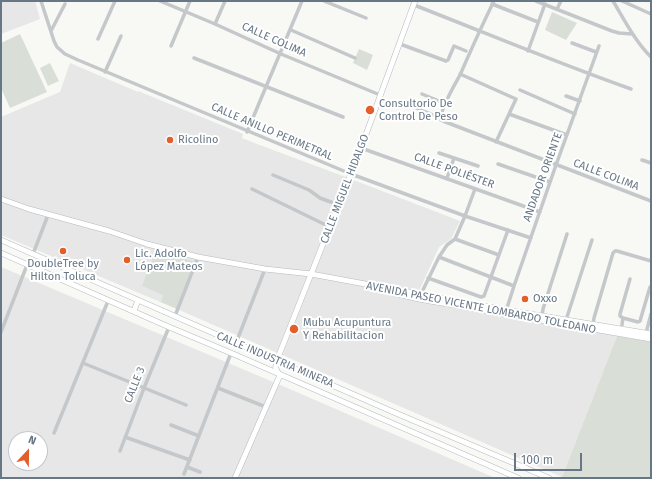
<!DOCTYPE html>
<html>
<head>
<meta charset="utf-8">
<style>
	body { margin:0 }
	#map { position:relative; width:652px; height:479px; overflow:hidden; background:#f8f8f5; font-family:"Fira Sans",sans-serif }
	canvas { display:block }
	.frame { position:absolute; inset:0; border:2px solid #677786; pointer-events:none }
	.north { position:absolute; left:8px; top:431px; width:40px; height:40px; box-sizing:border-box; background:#fff; border:1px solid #c2c9cf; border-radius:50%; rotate:22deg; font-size:11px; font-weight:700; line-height:16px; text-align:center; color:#677786 }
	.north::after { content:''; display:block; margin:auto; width:14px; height:18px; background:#e25f2b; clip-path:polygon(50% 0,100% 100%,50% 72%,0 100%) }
	.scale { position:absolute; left:514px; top:453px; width:68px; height:18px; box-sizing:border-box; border:2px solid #677786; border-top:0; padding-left:5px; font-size:12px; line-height:14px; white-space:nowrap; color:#677786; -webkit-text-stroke:3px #fff; paint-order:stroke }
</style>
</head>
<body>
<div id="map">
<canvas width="652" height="479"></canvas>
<div class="frame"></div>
<div class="north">N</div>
<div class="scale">100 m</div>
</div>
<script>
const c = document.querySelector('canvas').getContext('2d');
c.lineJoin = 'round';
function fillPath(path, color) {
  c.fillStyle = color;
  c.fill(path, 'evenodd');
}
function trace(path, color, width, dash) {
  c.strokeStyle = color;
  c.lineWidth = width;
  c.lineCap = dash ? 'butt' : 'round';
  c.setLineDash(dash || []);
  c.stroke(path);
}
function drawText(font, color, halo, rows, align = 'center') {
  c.font = font + ' "Fira Sans",sans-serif';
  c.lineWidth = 4;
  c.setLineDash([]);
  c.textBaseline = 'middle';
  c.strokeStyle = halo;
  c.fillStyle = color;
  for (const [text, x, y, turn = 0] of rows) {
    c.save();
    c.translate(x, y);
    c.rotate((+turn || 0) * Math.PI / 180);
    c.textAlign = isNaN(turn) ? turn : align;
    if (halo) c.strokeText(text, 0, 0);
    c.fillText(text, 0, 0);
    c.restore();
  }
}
fillPath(new Path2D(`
	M1 1H35L40 19 1 34Z
	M70 63 138 92V91L243 134 242 138 257 144 351 179 460 221 451 239 439 247 419 291 617 336 562 477 177 309 1 235V117L60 92Z
	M1 267 285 387 495 478H1ZM16 439H40V463H16Z`), '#e6e7e6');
fillPath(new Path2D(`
	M552 12 577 23 566 40 545 30Z
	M20 34 47 92 10 108 1 88V43Z
	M359 49 373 55 367 70 353 63Z
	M50 63 59 81 48 86 40 68Z
	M155 252 194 261 177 309 161 302 163 295 142 286Z
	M617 336 651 342V478H565L562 477Z`), '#d9dfd6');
const secondary = new Path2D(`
	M1 199 29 209 109 231 147 244 198 257 265 269 311 274 506 310 651 334
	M1 240 391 411 549 478
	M1 253 169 327 231 353 518 478
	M394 293 419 299 651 339
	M134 311 138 300
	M279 374C275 368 275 368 277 360L361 148 415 1
	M235 478 280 375`);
trace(secondary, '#b6bbc0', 6);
trace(new Path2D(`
	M41 1 54 41 57 47 65 54 78 60 351 174 465 216 531 238
	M160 1 215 24 281 54 380 95
	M324 1 366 18
	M494 1C482 25 471 50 460 75 455 84 439 111 441 120L443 121 651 201
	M536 1 612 31 619 33 632 34
	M613 1C625 21 635 41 651 57
	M622 1 651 14
	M492 4 538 22
	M414 5C486 33 557 63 631 89
	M557 9 561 1
	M215 24 225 1
	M291 30 355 58
	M51 31 65 4
	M98 39 115 1
	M572 43 596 52
	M400 44 446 61 448 60 454 46 466 51
	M171 46 190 1
	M528 51 545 4
	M194 58 343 117
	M105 72 121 36
	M460 74 516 99 496 142
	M520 90 575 114
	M422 94 446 104
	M566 96 580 101
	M402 102 440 118
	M509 114 567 135
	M247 132 302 1
	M361 148 540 212
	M439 153 478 166
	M642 160 651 163
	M498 164 550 182
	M273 175 309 190 316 195 320 198 339 205
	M447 178 454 158
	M252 189 330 227
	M455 239 499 255
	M33 254 48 215
	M439 257 514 286
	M428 278 481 297 484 296 508 230
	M630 279 620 314V316L623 318 638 322 640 321 650 287
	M420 296 439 257 447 245 455 239 465 216 475 189
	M506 311 514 286 556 165 599 46
	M175 316 198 257
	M542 316 543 309 567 234
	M566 320 592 240
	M593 324 594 318 613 253 615 251H617L651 261
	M621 331 623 318
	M1 332 27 265
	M646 333 651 314
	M236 343 265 269
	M83 363 186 405
	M218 388 266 407
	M171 425 199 436
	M54 433 108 301
	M125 437 190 460
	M120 451 144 388 169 327
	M187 467 200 472
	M184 474 231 353`), '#c4c8cb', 3.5);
trace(secondary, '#fff', 5);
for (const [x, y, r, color] of [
	[370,110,5,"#e25f2b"],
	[170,140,4,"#e25f2b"],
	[63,251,4,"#e25f2b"],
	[127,260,4,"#e25f2b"],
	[525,299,4,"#e25f2b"],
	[294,329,5,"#e25f2b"]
]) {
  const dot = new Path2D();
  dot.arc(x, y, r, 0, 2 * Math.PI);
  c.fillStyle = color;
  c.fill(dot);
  trace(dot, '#fff', 1.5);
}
drawText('11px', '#677786', '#fff', [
	["CALLE COLIMA",274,40,24],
	["CALLE ANILLO PERIMETRAL",272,132,23],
	["CALLE POLIÉSTER",454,171,20],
	["CALLE COLIMA",606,175,21],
	["ANDADOR ORIENTE",543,177,-70],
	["CALLE MIGUEL HIDALGO",345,189,-69],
	["AVENIDA PASEO VICENTE LOMBARDO TOLEDANO",481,308,11],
	["CALLE INDUSTRIA MINERA",275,360,23],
	["CALLE 3",135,385,-68]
]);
drawText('11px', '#677786', '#fff', [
	["Consultorio De",379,104],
	["Control De Peso",379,117],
	["Ricolino",178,140],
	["Lic. Adolfo",135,254],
	["López Mateos",135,267],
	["DoubleTree by",63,264,"center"],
	["Hilton Toluca",63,277,"center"],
	["Oxxo",533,299],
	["Mubu Acupuntura",303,323],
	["Y Rehabilitacion",303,336]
], 'left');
</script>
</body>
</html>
